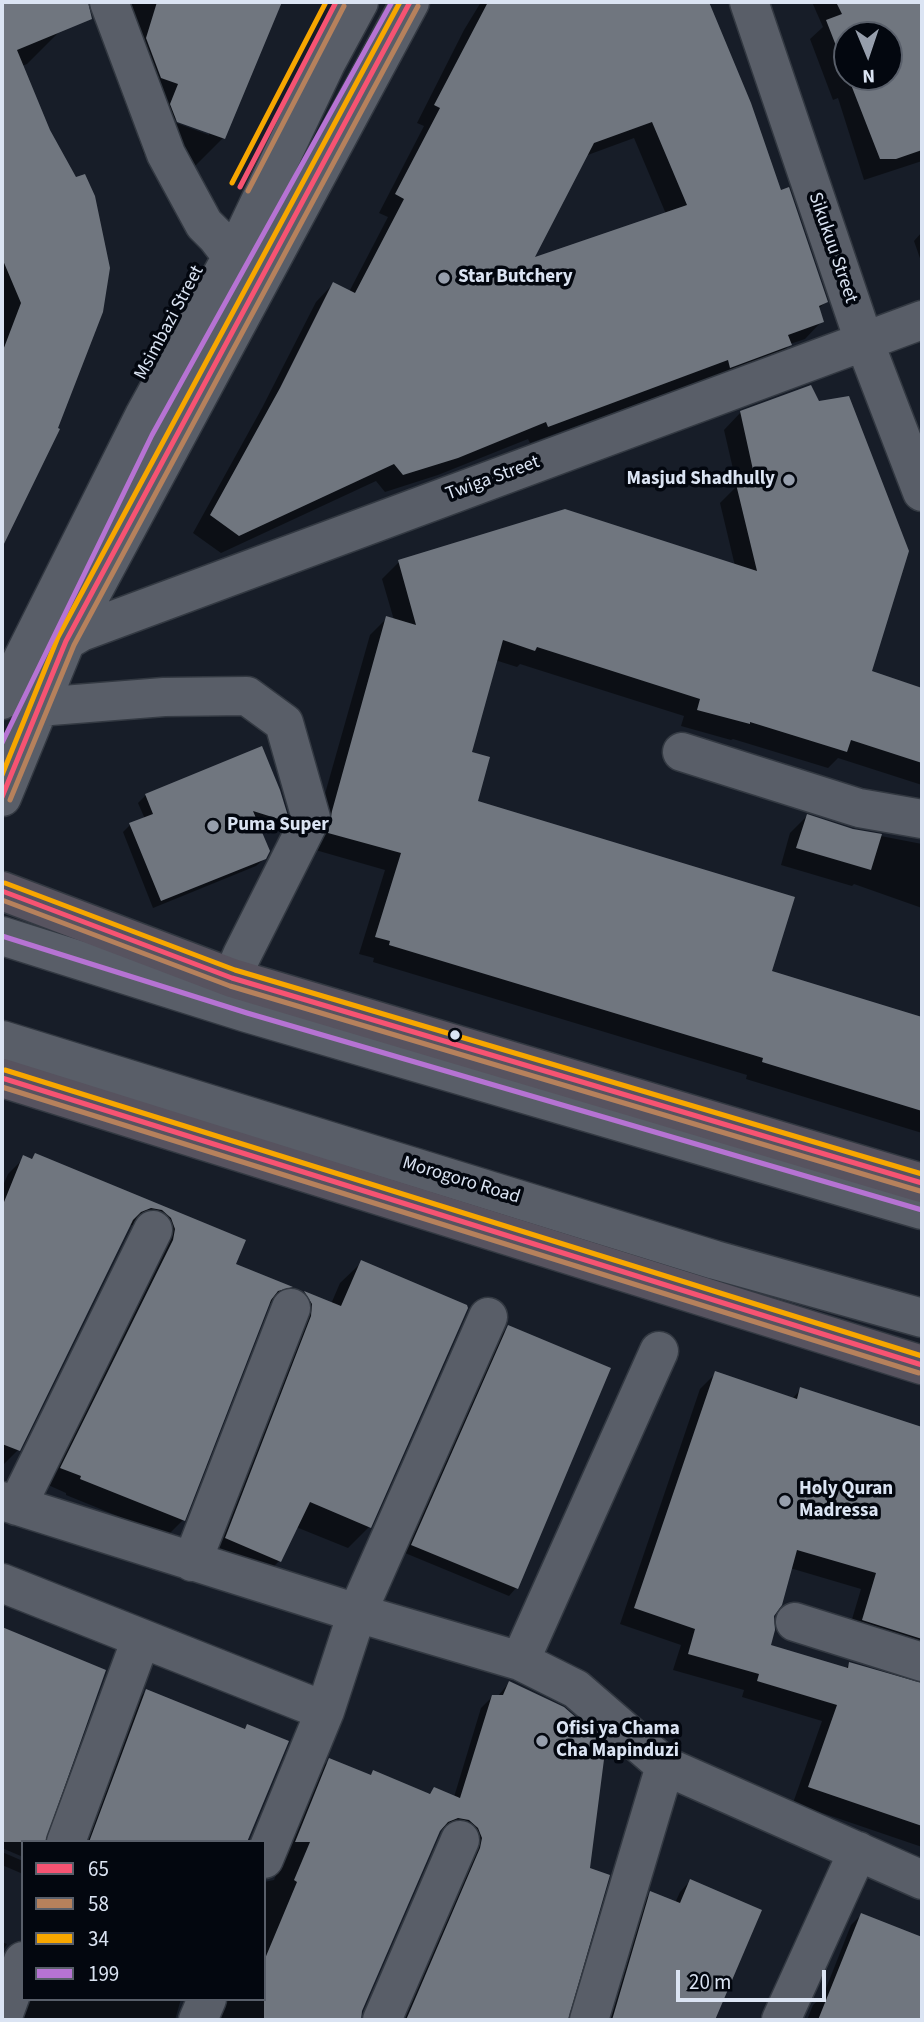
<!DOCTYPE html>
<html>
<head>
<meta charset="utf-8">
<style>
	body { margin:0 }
	#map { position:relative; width:924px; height:2022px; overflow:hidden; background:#171d28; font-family:"Source Sans 3",sans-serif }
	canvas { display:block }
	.frame { position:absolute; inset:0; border:4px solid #dbe4f3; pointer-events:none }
	.legend { position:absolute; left:21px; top:1840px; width:245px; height:161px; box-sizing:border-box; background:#03070f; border:2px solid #595f6a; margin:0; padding:9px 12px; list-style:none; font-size:21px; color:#dbe4f3 }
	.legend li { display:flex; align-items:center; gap:14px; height:35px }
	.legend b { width:35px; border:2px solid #595f6a }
	.north { position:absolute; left:833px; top:21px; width:70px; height:70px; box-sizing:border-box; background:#03070f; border:2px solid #595f6a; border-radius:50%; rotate:178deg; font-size:19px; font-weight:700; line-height:28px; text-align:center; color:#dbe4f3 }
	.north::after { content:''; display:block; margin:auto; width:24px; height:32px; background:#969eac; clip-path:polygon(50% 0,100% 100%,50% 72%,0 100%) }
	.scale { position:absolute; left:676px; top:1970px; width:150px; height:32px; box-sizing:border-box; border:4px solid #dbe4f3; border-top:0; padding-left:9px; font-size:21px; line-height:24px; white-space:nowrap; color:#dbe4f3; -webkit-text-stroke:5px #03070f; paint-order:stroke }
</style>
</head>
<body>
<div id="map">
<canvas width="924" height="2022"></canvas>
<div class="frame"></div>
<ul class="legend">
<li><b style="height:9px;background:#f65372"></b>65</li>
<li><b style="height:9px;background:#b6815c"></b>58</li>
<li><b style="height:9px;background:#f7a600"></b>34</li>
<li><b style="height:9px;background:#b673d3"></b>199</li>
</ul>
<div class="north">N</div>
<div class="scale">20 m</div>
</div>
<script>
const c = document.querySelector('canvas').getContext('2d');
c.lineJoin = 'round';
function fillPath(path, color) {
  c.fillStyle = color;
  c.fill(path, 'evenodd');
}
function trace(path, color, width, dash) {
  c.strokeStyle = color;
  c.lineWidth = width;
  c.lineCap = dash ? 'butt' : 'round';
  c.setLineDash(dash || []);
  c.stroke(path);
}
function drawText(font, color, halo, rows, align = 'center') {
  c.font = font + ' "Source Sans 3",sans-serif';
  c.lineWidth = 7;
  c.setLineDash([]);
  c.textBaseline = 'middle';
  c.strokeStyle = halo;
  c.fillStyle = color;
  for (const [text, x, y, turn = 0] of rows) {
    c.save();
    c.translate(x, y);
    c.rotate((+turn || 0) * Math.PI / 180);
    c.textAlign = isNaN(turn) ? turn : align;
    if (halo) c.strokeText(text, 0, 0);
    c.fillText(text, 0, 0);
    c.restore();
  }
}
fillPath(new Path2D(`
	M2 2H65L57 16 60 31 27 64 2 74Z
	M110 2H280L223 138 190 171 144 155 138 138 146 118 128 111 114 73 123 40ZM170 117 209 132V135L168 120Z
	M481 2H707L750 103 780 192 826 302 818 309 822 321 805 339 790 344 773 362 712 384 711 377 530 443 528 439 438 475 385 492 376 481 221 553 193 533 262 408 316 302 333 284 349 292 388 217 379 213 424 126 417 123 464 30ZM634 138 666 214 532 260 585 156Z
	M812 2H922V161L864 180 838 98 833 100 810 39 823 27ZM847 35H889V77H847Z
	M27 80 55 430H58L2 544V90Z
	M922 232V264L914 241Z
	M741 412 869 672 922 690V785L838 758 828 768 733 739 731 740 681 726 684 716 520 664 517 667 495 660 470 754 476 803 770 972 922 1019V1040L919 1041 922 1042V1133L746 1079 747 1075 373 962 374 958 359 954 385 870 312 849 315 829 370 635 387 618 394 620 382 579 399 562 735 566 720 503 737 486 724 430Z
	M261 748 284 819 276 827 255 822 265 858 256 866 153 908 123 832 130 825 145 819 138 803 146 795Z
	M807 816 855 831 922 844V908L854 884 852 886 781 865 790 833Z
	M35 1155 243 1241 234 1265 290 1288 275 1302 267 1304 183 1520 167 1536 66 1495V1493L46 1484 146 1226 129 1225 18 1450 2 1466V1188L8 1174 24 1158 30 1160Z
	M362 1262 369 1527 348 1548 296 1527 279 1561 258 1583 204 1560 284 1314 305 1293 331 1304 340 1283Z
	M509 1327 609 1368 516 1588 509 1596 405 1553 501 1335Z
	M716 1373 792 1399 801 1389 922 1428V1659L847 1636 861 1589 790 1568 772 1616 768 1646 845 1669 850 1664 915 1685H922V1847L793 1803 822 1721 742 1697 744 1690 673 1670 681 1645 620 1624 700 1389Z
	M2 1630 104 1671 23 1842V1857L2 1848Z
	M509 1683 566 2020H401L458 1830 445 1828 438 1831 360 2011 359 2020H217L215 1999H264V1882L274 1880 319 1770 330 1760 370 1776 374 1772 428 1795 434 1789 454 1797 481 1708 492 1697H497Z
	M146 1691 243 1730 247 1726 246 1842H84L136 1702Z
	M2 1852 23 1861V1874L2 1865Z
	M690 1881 760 1910 713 2020H605L640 1904 651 1893 675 1903 680 1892Z
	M861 1915 922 1939V2020H807L813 2005 823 1996 851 1925Z
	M2 1942 7 1944 2 1952Z
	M27 1999H181L175 2020H19Z`), '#0007');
fillPath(new Path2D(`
	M2 2H88L92 19 17 50 50 130 76 177 85 174 95 196 110 268 103 312 58 428 60 429 2 548V353L21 303 2 258Z
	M157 2H282L225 139 177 122 170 104 178 84 161 78 146 38Z
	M488 2H709L751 103 781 190 789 187 828 302 819 306 824 322 788 335 792 345 730 368 728 360 548 427 546 422 458 458 403 475 394 464 239 536 210 515 280 388 333 282 355 293 404 199 395 194 440 108 434 105ZM652 122 687 205 535 257 594 143Z
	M836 2H922V150L896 159H880L848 77H889V35H847V74L826 20 842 14Z
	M811 385 819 401 849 396 909 551 872 671 922 688V763L851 740 847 752 750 722V724L697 710 700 699 537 647 535 651 503 640 472 752 490 757 478 801 795 897 772 971 922 1017V1111L762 1062 763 1058 389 945 390 941 375 937 401 853 328 833 332 811 386 616 416 625 398 560 565 509 757 571 736 484 755 479 740 411Z
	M262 746 280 790 288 816 285 821 253 811 270 851 266 859 161 901 129 823 153 814 145 794Z
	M807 814 853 829 882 834 871 870 796 848Z
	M35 1153 246 1240 236 1264 293 1287 278 1291 271 1300 185 1521 80 1479 81 1476 60 1468 173 1240 175 1229 171 1218 162 1210 151 1208 141 1212 133 1220 20 1451 2 1444V1207L23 1155 32 1159Z
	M361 1260 467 1305 468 1308 371 1528 310 1502 281 1562 225 1538 311 1316 312 1304 304 1291 341 1306Z
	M508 1325 611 1368 518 1589 411 1545Z
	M715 1371 797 1399 800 1387 922 1427V1639L862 1620 876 1573 797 1550 782 1605 774 1616 775 1630 771 1645 848 1668 849 1662 922 1683V1826L808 1787 837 1705 757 1681 759 1674 688 1654 695 1629 634 1608Z
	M2 1627 106 1670 45 1842H2Z
	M509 1681 564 1707 587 1727 585 1736 599 1738 606 1744 590 1868 610 1875 568 2020H406L480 1848 482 1838 478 1828 469 1820 458 1818 448 1822 440 1831 362 2011 361 2020H264V1961L297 1882 294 1880 310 1842H295L329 1758 371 1775 373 1770 430 1794 434 1787 460 1798 492 1695H503Z
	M146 1689 245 1729 247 1724 289 1741 247 1842H89Z
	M690 1879 762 1910 715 2020H612L650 1891 680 1903Z
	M861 1913 922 1937V2020H818Z`), '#70767f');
const minor = new Path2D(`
	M109 2 166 154 204 224 216 236 246 275
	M749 2 864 341 922 492
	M66 641 81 632 922 320
	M19 698 38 707 164 697 247 696 284 723 311 818 242 955 232 978
	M2 700 144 416 246 231 326 63 359 2
	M682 752 859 808 922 819
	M2 797 66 641 410 2
	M2 936 247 1013 922 1210
	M2 1040 715 1260 922 1318
	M2 1501 357 1613 520 1661 576 1689 665 1766 922 1880
	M17 1506 153 1230
	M192 1562 291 1308
	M2 1583 325 1711
	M795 1622 922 1662
	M520 1661 659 1351
	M66 1842 141 1639
	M264 1859 325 1711 357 1613 488 1317
	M2 2019 23 1961
	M198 2020 207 1999
	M382 2020 460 1840
	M589 2020 665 1766
	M781 2020 858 1851`);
const highway = new Path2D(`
	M2 891 232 978 922 1183
	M2 1078 922 1365`);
trace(minor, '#333942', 41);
trace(highway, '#333942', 41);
trace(minor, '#595e68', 38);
trace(highway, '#57535f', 38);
trace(new Path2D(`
	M240 187 336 2
	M2 797 66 641 410 2
	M2 891 232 978 922 1183
	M2 1078 922 1365`), '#f65372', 5);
trace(new Path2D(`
	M248 191 344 6
	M10 800 74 645 418 6
	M2 900 230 986 920 1191
	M2 1087 919 1373`), '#b6815c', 5);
trace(new Path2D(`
	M232 183 326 2
	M2 775 58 637 400 2
	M5 883 235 970 922 1174
	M5 1070 922 1356`), '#f7a600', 5);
trace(new Path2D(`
	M2 743 152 435 392 2
	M2 936 247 1013 922 1210`), '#b673d3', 5);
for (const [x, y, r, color] of [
	[444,278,7,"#969eac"],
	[789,480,7,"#969eac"],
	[213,826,7,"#969eac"],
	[455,1035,6,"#dbe4f3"],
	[785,1501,7,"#969eac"],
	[542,1741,7,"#969eac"]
]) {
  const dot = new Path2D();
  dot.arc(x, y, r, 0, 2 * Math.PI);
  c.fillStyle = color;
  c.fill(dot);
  trace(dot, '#03070f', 2.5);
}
drawText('19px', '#dbe4f3', '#03070f', [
	["Sikukuu Street",832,248,71],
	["Msimbazi Street",170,323,-62],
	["Twiga Street",493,479,-20],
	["Morogoro Road",461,1181,17]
]);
drawText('bold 19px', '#dbe4f3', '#03070f', [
	["Star Butchery",458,278],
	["Masjud Shadhully",775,480,"right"],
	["Puma Super",227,826],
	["Holy Quran",799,1490],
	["Madressa",799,1512],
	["Ofisi ya Chama",556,1730],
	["Cha Mapinduzi",556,1752]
], 'left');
</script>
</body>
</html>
